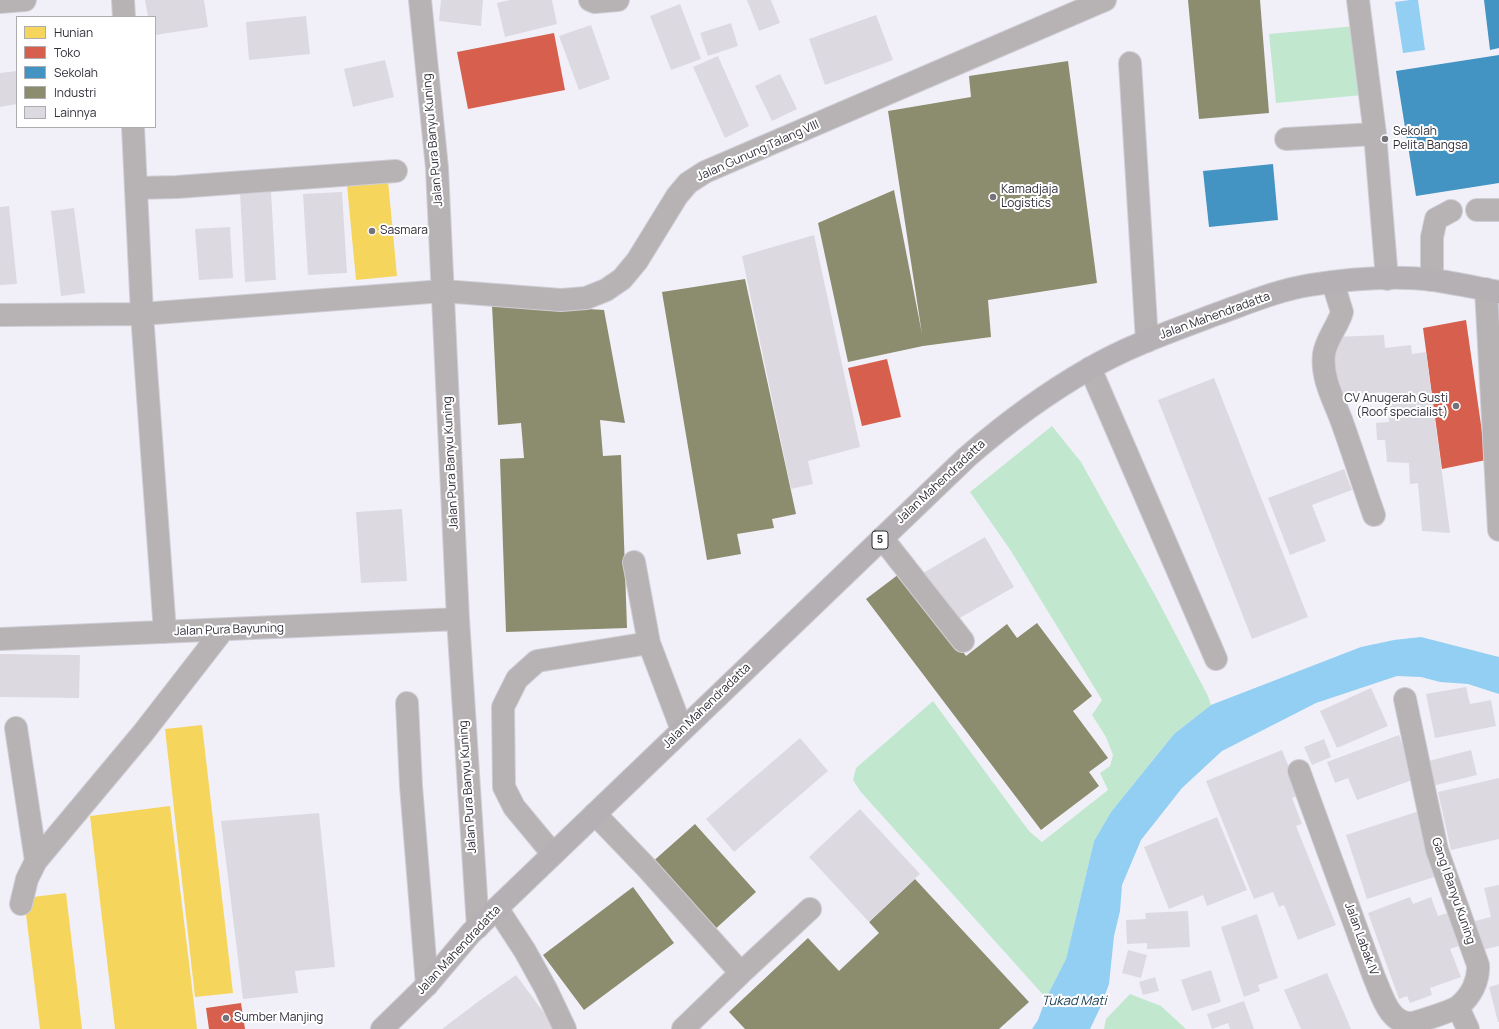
<!DOCTYPE html>
<html>
<head>
<meta charset="utf-8">
<style>
	body { margin:0 }
	#map { position:relative; width:1499px; height:1029px; overflow:hidden; background:#f1f0f9; font-family:Manrope,sans-serif }
	canvas { display:block }
	.legend { position:absolute; left:16px; top:16px; width:140px; height:112px; box-sizing:border-box; background:#fff; border:1px solid #adacb0; margin:0; padding:5px 7px; list-style:none; font-size:12px; color:#312f3a }
	.legend li { display:flex; align-items:center; gap:8px; height:20px }
	.legend b { width:20px; border:1px solid #adacb0 }
</style>
</head>
<body>
<div id="map">
<canvas width="1499" height="1029"></canvas>
<ul class="legend">
<li><b style="height:11px;background:#f6d55c"></b>Hunian</li>
<li><b style="height:11px;background:#d6604d"></b>Toko</li>
<li><b style="height:11px;background:#4393c3"></b>Sekolah</li>
<li><b style="height:11px;background:#8c8c6e"></b>Industri</li>
<li><b style="height:11px;background:#dcd9e1"></b>Lainnya</li>
</ul>
</div>
<script>
const c = document.querySelector('canvas').getContext('2d');
c.lineJoin = 'round';
function fillPath(path, color) {
  c.fillStyle = color;
  c.fill(path, 'evenodd');
}
function trace(path, color, width, dash) {
  c.strokeStyle = color;
  c.lineWidth = width;
  c.lineCap = dash ? 'butt' : 'round';
  c.setLineDash(dash || []);
  c.stroke(path);
}
function drawText(font, color, halo, rows, align = 'center') {
  c.font = font + ' Manrope,sans-serif';
  c.lineWidth = 4;
  c.setLineDash([]);
  c.textBaseline = 'middle';
  c.strokeStyle = halo;
  c.fillStyle = color;
  for (const [text, x, y, turn = 0] of rows) {
    c.save();
    c.translate(x, y);
    c.rotate((+turn || 0) * Math.PI / 180);
    c.textAlign = isNaN(turn) ? turn : align;
    if (halo) c.strokeText(text, 0, 0);
    c.fillText(text, 0, 0);
    c.restore();
  }
}
fillPath(new Path2D(`
	M1356 26 1363 95 1276 103 1269 34Z
	M1052 426 1081 462 1155 595 1208 696 1211 705 1174 734 1111 812 1094 841 1066 959 1046 998 860 791 853 780 856 768 933 701 1023 823 1030 832 1042 842 1108 790 1100 773 1110 766 1113 755 1106 737 1092 715 1102 700 1011 551 970 492Z
	M1130 994 1161 1006 1186 1029H1104L1106 1019Z`), '#c1e8ce');
fillPath(new Path2D(`
	M1410 0H1418L1425 50 1403 53 1395 2Z
	M1421 637 1499 657V694L1468 684 1440 682 1421 677 1397 676 1316 703 1222 751 1182 788 1141 840 1122 885 1120 911 1114 936 1109 984 1101 1006 1090 1029H1032L1038 1020 1046 998 1066 959 1094 841 1111 812 1174 734 1211 705 1361 647 1394 640Z`), '#92cff3');
fillPath(new Path2D(`
	M388 181 397 276 356 280 347 185Z
	M202 725 233 993 195 997 165 729Z
	M170 806 197 1029H115L90 816Z
	M66 893 82 1029H40L24 898Z`), '#f6d55c');
fillPath(new Path2D(`
	M554 33 565 90 468 109 457 52Z
	M1466 320 1486 460 1442 469 1423 328Z
	M887 359 901 417 862 426 848 368Z
	M241 1003 245 1029H209L206 1008Z`), '#d6604d');
fillPath(new Path2D(`
	M1484 0H1499V48L1490 50Z
	M1499 55V183L1416 196 1396 71Z
	M1273 164 1278 220 1209 227 1203 171Z`), '#4393c3');
fillPath(new Path2D(`
	M1188 0H1260L1269 113 1199 119Z
	M1068 61 1097 283 988 300 991 337 923 346 848 362 818 223 894 190 922 334 888 111 971 97 969 76Z
	M745 279 796 514 772 519 774 528 737 534 741 554 707 560 662 292Z
	M509 304 604 310 625 423 600 420 603 456 621 455 627 628 506 632 500 459 524 458 521 423 498 425 492 305Z
	M903 571 966 656 1007 624 1017 638 1037 623 1092 696 1073 711 1108 758 1089 772 1099 786 1041 830 866 599Z
	M695 824 756 892 712 932 650 864Z
	M915 879 1029 1002 999 1029H745L729 1012 808 938 839 971 879 933 869 922Z
	M633 887 674 943 584 1010 543 955Z`), '#8c8c6e');
fillPath(new Path2D(`
	M145 0H204L208 27 155 35V17H148Z
	M441 0H483L481 26 439 21Z
	M510 0H552L557 24 505 37 497 3Z
	M747 0H771L780 23 759 31Z
	M680 4 701 59 671 70 650 16Z
	M876 15 893 60 825 85 809 39Z
	M306 16 310 54 249 60 246 22Z
	M731 23 738 46 708 56 700 33Z
	M591 25 610 79 579 90 559 36Z
	M718 56 749 126 725 138 693 67Z
	M385 60 394 97 353 107 344 69Z
	M17 71V104L0 107V73Z
	M780 74 797 109 772 121 755 86Z
	M271 191 276 280 245 282 240 193Z
	M342 192 347 273 308 275 303 194Z
	M9 206 17 284 0 285V207Z
	M74 208 85 293 61 296 51 211Z
	M230 227 233 278 199 280 195 229Z
	M814 235 860 447 808 461 813 484 791 489 742 256Z
	M1384 335 1385 348 1411 345 1412 354 1426 352 1450 533 1422 531 1418 483 1410 484 1409 463 1387 462 1385 440H1377L1376 423 1389 422 1387 392 1336 395 1333 337Z
	M1214 378 1308 617 1252 639 1158 400Z
	M1344 469 1352 490 1312 505 1326 541 1290 555 1268 498Z
	M402 509 407 581 361 583 356 512Z
	M985 537 1014 587 951 623 923 573Z
	M0 654 80 655 79 698 0 697Z
	M1466 687 1470 704 1491 700 1496 726 1435 738 1426 694Z
	M1371 688 1388 726 1337 748 1320 711Z
	M1399 735 1415 779 1357 800 1348 778 1335 783 1327 762Z
	M800 738 828 771 734 852 706 819Z
	M1324 739 1331 757 1312 765 1304 747Z
	M1282 750 1300 795 1292 798 1302 824 1296 826 1336 925 1298 940 1284 905 1279 907 1273 892 1254 899 1206 781Z
	M1471 750 1477 775 1432 786 1425 762Z
	M1499 778V839L1451 850 1438 792Z
	M860 809 920 874 869 922 809 857Z
	M1419 811 1440 875 1367 899 1346 835Z
	M319 813 335 967 295 971 298 993 243 999 221 821Z
	M1217 817 1247 890 1207 906 1203 895 1169 909 1144 847Z
	M1499 885V946L1482 950 1475 921 1491 917 1484 888Z
	M1410 897 1413 904 1431 897 1438 916 1450 912 1462 945 1450 949 1461 977 1430 988 1432 995 1410 1003 1407 996 1399 999 1368 913Z
	M1188 911 1190 947 1147 949V943L1127 944 1126 920 1146 919 1145 913Z
	M1257 914 1278 978 1258 985 1260 991 1244 997 1221 927Z
	M1128 950 1147 955 1141 978 1122 973Z
	M1211 970 1221 1002 1192 1011 1181 980Z
	M1327 973 1351 1029H1301L1284 990Z
	M516 975 556 1029H442L479 1001Z
	M1155 977 1159 991 1143 995 1139 982Z
	M1499 984V1022H1498L1489 987Z
	M1244 1001 1254 1029H1230L1228 1023 1212 1029 1207 1014Z`), '#dcd9e1');
const minor = new Path2D(`
	M123 0 124 17
	M420 0 437 168 458 619 478 927
	M590 0 595 2 618 0
	M1358 0 1375 134 1387 279
	M0 2 25 0
	M1130 63 1147 341
	M133 127 142 314 165 632
	M1286 139 1375 134
	M136 188 177 187 396 171
	M1477 210H1499
	M1432 280V237L1436 219 1451 211
	M1333 283 1342 312C1338 326 1326 339 1324 354 1321 378 1334 400 1342 422 1353 453 1363 484 1374 515
	M1486 289 1499 530
	M0 315 142 314 443 291 561 300 586 298 606 290 622 279 637 261 677 196 688 183 705 172 1105 0
	M1090 368 1216 659
	M882 538 963 641
	M634 562 649 643 682 730
	M0 639 458 619
	M407 703 411 786 427 985
	M16 728 36 861
	M1299 771 1374 977C1382 995 1389 1025 1413 1023 1423 1020 1452 1011 1459 1006 1471 996 1479 981 1478 965L1437 850 1405 699
	M595 814 646 867 741 973 810 909
	M553 854 514 807 504 787 503 707 517 679 537 661 649 643
	M21 904 27 879 36 861 143 733 223 630
	M497 908 525 951 546 989 565 1029
	M1458 1007 1468 1029
	M683 1029 741 973`);
const highway = new Path2D(`
	M382 1029 427 985 471 933 967 457C1005 424 1045 394 1089 369 1128 346 1172 331 1214 315 1245 304 1278 290 1310 285 1349 279 1393 275 1433 280 1455 283 1477 288 1499 292`);
trace(minor, '#cfced6', 24);
trace(highway, '#cfced6', 24);
trace(minor, '#b7b3b4', 22);
trace(highway, '#b5b0b3', 22);
for (const [x, y, r, color] of [
	[1385,139,4,"#74737d"],
	[993,197,4,"#74737d"],
	[372,231,4,"#74737d"],
	[1456,406,4,"#74737d"],
	[226,1018,4,"#74737d"]
]) {
  const dot = new Path2D();
  dot.arc(x, y, r, 0, 2 * Math.PI);
  c.fillStyle = color;
  c.fill(dot);
  trace(dot, '#fff', 1.5);
}
for (const [x, y, w] of [
	[880,540,16]
]) {
  const box = new Path2D();
  box.roundRect(x - w / 2, y - 9, w, 18, 3);
  c.fillStyle = '#fff';
  c.fill(box);
  trace(box, '#312f3a', 1);
}
drawText('bold 11px', '#312f3a', null, [
	["5",880,540]
]);
drawText('12px', '#312f3a', '#fff', [
	["Sekolah",1393,132],
	["Pelita Bangsa",1393,146],
	["Kamadjaja",1001,190],
	["Logistics",1001,204],
	["Sasmara",380,231],
	["CV Anugerah Gusti",1448,399,"right"],
	["(Roof specialist)",1448,413,"right"],
	["Sumber Manjing",234,1018]
], 'left');
drawText('12px', '#312f3a', '#fff', [
	["Jalan Pura Banyu Kuning",433,140,-95],
	["Jalan Gunung Talang VIII",758,151,-24],
	["Jalan Mahendradatta",1215,316,-20],
	["Jalan Pura Banyu Kuning",451,463,-93],
	["Jalan Mahendradatta",941,482,-43],
	["Jalan Pura Bayuning",229,630,-2],
	["Jalan Mahendradatta",707,706,-44],
	["Jalan Pura Banyu Kuning",468,787,-94],
	["Gang I Banyu Kuning",1453,891,71],
	["Jalan Labak IV",1361,939,70],
	["Jalan Mahendradatta",459,950,-47]
]);
drawText('italic 13px', '#1c4256', '#fff', [
	["Tukad Mati",1074,1001]
]);
</script>
</body>
</html>
